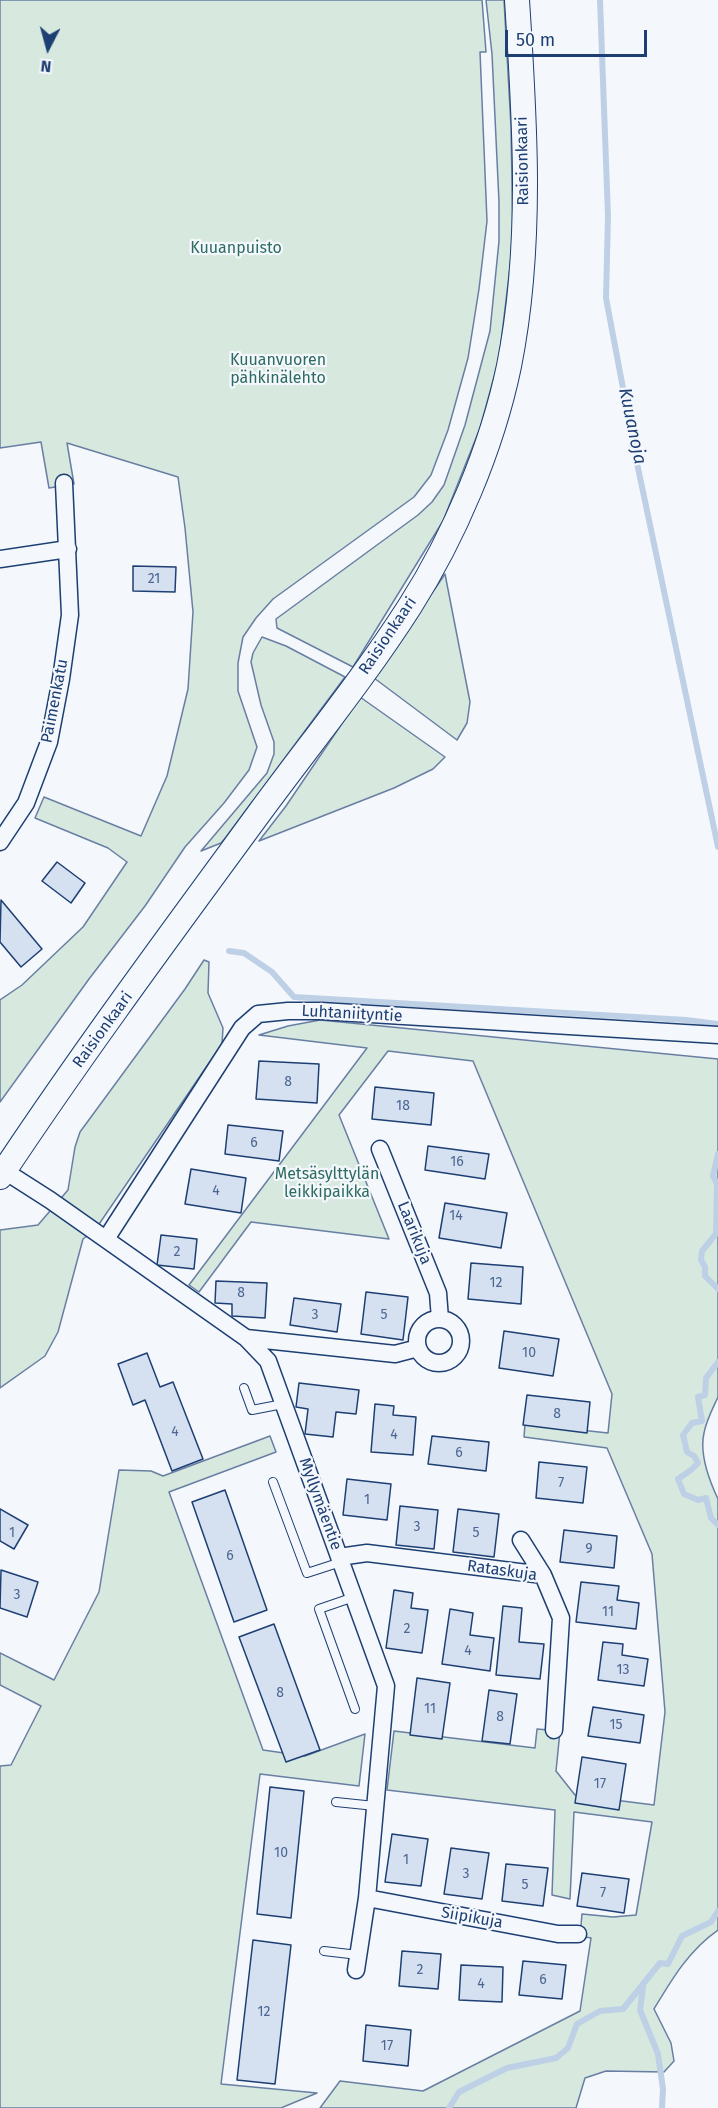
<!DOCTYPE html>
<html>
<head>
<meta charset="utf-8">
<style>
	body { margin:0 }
	#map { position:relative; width:718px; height:2108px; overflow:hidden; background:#f4f7fb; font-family:"Fira Sans",sans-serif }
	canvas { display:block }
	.north { position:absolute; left:18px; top:18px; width:60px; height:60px; -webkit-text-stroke:4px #f4f7fb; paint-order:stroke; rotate:186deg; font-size:16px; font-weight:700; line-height:24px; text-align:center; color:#1d3f73 }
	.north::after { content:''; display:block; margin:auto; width:21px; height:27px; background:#1d3f73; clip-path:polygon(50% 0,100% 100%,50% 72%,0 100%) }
	.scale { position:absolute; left:505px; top:30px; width:142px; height:27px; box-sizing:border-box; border:3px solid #1d3f73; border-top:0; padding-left:8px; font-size:18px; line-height:21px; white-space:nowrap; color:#1d3f73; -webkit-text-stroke:4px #f4f7fb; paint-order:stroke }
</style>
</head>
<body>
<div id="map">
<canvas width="718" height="2108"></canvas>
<div class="north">N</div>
<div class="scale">50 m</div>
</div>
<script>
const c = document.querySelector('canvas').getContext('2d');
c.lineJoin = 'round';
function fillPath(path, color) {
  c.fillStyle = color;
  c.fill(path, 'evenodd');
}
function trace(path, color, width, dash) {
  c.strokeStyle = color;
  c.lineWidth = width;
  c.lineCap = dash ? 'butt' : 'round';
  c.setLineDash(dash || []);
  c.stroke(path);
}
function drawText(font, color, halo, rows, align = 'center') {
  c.font = font + ' "Fira Sans",sans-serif';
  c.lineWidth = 4.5;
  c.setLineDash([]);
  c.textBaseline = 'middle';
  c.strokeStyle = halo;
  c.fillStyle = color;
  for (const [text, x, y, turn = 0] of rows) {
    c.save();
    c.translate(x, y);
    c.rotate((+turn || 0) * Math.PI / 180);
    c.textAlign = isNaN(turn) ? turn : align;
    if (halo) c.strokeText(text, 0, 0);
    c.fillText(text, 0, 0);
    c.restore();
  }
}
const green = new Path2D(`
	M0 0H482L486 52H480L487 221 479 289 468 358 448 430 431 475 414 497 273 599 256 618 243 637 238 663V691L257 747 249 770 224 803 185 847 145 906 89 979 0 1102V1000L22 985 83 927 127 862 108 848 35 818 44 797 141 836 167 776 188 689 193 612 185 528 178 477 67 443 74 484 49 488 41 442 0 448Z
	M486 0H504L511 127 513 242 499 359 480 428 443 521 353 667 277 628 276 619 418 515 432 502 444 485 465 425 490 331 499 241V202L492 54Z
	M445 574 470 702 467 723 457 740 374 678Z
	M262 637 286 646 345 677 226 837 221 843 201 851 267 773 274 754V742L261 705 251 662 253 653Z
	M360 697 445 757 433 769 394 788 259 841 286 806Z
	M204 960 209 962 208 993 223 1028 222 1044 95 1230 83 1239 58 1332 45 1356 0 1388V1230L38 1225 68 1190 75 1147 80 1132 185 989Z
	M320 1020 718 1059V1397C713 1408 706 1421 704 1433 699 1455 709 1480 718 1499V1930C689 1950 672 1979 654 2009L671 2043 674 2061 664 2072 606 2071 585 2078 576 2108H320L340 2081 423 2091 580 2011 591 1938 580 1936 582 1914 613 1917 636 1915 652 1822 574 1812 570 1899 552 1895 555 1810 387 1790 394 1731 535 1748 537 1729 560 1731 556 1771 575 1795 654 1805 665 1712 652 1554 607 1448 524 1437 525 1424 608 1433 612 1394 473 1061 388 1051 339 1115 389 1239 251 1222 199 1292 189 1285 367 1048 259 1035 288 1026Z
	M270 1436 276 1452 169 1492 263 1750 305 1756 365 1734 359 1786 260 1774 221 2084 317 2093 281 2108H0V1766L11 1765 41 1706 0 1685V1653L54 1680 99 1592 119 1470 151 1471 163 1476Z`);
fillPath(green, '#d7e8df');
trace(green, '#687fa3', 1.5);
trace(new Path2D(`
	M600 0 608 216 606 298 638 468 718 847
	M229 951 244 953 272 972 294 997 686 1020 718 1024
	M718 1154 713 1176 717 1184 716 1234 702 1251 701 1260 705 1267V1276L718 1289
	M718 1362 706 1378 705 1395 698 1397 702 1421 692 1423 683 1435 687 1452 694 1456 698 1463 691 1470 678 1479 684 1494 698 1500 706 1498 711 1518 718 1525
	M643 1987 640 2010 658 2054 663 2089 662 2108
	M449 2108 459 2092 507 2068 556 2058 568 2048 577 2024 600 2011 623 2009 660 1963 668 1964 682 1936 711 1922 718 1911`), '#bed0e5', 6);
const building = new Path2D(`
	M133 566 176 567 175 592 133 591Z
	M57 862 85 883 71 903 42 881Z
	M1 900 42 949 21 967 0 942Z
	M259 1061 319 1064 317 1103 256 1099Z
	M375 1087 434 1093 431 1125 372 1119Z
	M228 1125 283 1131 279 1161 225 1154Z
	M428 1146 489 1154 485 1179 425 1170Z
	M191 1169 246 1178 241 1213 185 1204Z
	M445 1203 507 1213 501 1248 439 1238Z
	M161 1235 197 1239 194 1269 157 1265Z
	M471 1263 523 1267 521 1304 468 1299Z
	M216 1281 267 1283 265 1318 232 1316V1304L215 1303Z
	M366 1292 408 1297 403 1340 361 1334Z
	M294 1298 341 1304 337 1332 290 1325Z
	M504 1331 559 1339 553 1376 499 1368Z
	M147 1353 160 1387 173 1382 203 1459 172 1471 145 1400 133 1405 118 1364Z
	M299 1383 359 1390 356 1414 336 1412 333 1437 305 1434 308 1409 296 1407Z
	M527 1395 590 1402 587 1433 523 1425Z
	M375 1404 394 1406 393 1415 416 1417 413 1455 371 1452Z
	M432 1436 489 1442 486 1471 428 1464Z
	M539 1462 587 1467 583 1503 536 1498Z
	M347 1479 391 1484 387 1520 343 1515Z
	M225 1490 267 1610 234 1622 192 1502Z
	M400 1506 438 1510 434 1549 396 1545Z
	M0 1509 28 1525 14 1549 0 1541Z
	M458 1509 499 1514 494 1557 453 1552Z
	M564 1530 617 1536 614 1568 560 1562Z
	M1 1570 38 1582 27 1617 0 1608Z
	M581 1582 619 1586 617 1600 639 1603 636 1629 576 1622Z
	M394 1590 413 1593 411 1608 428 1610 422 1653 386 1648Z
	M503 1606 522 1608 519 1642 544 1644 540 1679 496 1675Z
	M450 1609 473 1613 470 1635 494 1638 490 1671 442 1664Z
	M274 1624 320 1750 286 1762 239 1637Z
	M603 1642 623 1644 622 1655 648 1659 644 1686 598 1680Z
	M417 1678 450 1683 442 1739 410 1735Z
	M489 1690 517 1694 510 1744 482 1741Z
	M593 1707 644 1715 640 1743 588 1736Z
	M582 1757 626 1764 619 1810 575 1803Z
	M270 1787 304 1791 291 1918 257 1914Z
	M392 1834 428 1839 421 1886 385 1882Z
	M451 1848 489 1853 482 1899 444 1894Z
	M506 1864 548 1868 543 1906 502 1901Z
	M582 1873 629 1879 624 1913 577 1906Z
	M253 1940 291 1945 275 2084 237 2080Z
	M402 1951 441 1954 438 1989 399 1986Z
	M523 1961 566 1965 562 1999 519 1995Z
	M461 1965 503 1967 502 2002 459 2000Z
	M366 2025 411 2030 408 2066 363 2061Z`);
fillPath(building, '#d5e0f0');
trace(building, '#1d3f73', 1.5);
const lane = new Path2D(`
	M244 1388 252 1410 283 1404
	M273 1482 307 1573 341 1562
	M354 1597 319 1609 355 1709
	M336 1802 375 1806
	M324 1951 358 1955`);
const street = new Path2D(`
	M0 559 68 549
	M0 842 26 803 49 742 61 679 70 615 64 483
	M380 1149 438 1293 440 1319
	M0 1168 50 1200 246 1338 268 1361 386 1686 367 1898 356 1970
	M106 1239 242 1028 258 1014 288 1011H321L718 1035
	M417 1341a22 22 0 1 1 44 0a22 22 0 1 1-44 0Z
	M246 1338 395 1354 418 1348
	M521 1540 543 1575
	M339 1557 367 1553 543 1575 561 1618 554 1730
	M367 1898 558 1934H578`);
const secondary = new Path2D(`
	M0 1177C83 1052 172 932 260 812 310 744 364 678 410 606 454 537 492 448 509 366 533 246 525 122 517 0`);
trace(lane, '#1d3f73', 10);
trace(street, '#1d3f73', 19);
trace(secondary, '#1d3f73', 26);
trace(lane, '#f4f7fb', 8);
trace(street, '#f4f7fb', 16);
trace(secondary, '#f4f7fb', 24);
drawText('14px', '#4b6792', null, [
	["21",154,579],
	["8",288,1082],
	["18",403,1106],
	["6",254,1143],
	["16",457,1162],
	["4",216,1191],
	["14",456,1216],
	["2",177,1252],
	["12",496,1283],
	["8",241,1293],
	["3",315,1315],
	["5",384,1315],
	["10",529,1353],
	["8",557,1414],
	["4",175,1432],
	["4",394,1435],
	["6",459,1453],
	["7",561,1483],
	["1",367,1500],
	["3",417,1527],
	["1",12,1533],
	["5",476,1533],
	["9",589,1549],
	["6",230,1556],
	["3",17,1595],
	["11",608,1612],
	["2",407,1629],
	["4",468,1651],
	["13",623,1670],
	["8",280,1693],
	["11",430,1709],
	["8",500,1717],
	["15",616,1725],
	["17",600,1784],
	["10",281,1853],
	["1",406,1860],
	["3",466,1874],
	["5",525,1885],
	["7",603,1893],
	["2",420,1970],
	["6",543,1980],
	["4",481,1984],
	["12",264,2012],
	["17",387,2046]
]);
drawText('16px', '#1d3f73', '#f4f7fb', [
	["Raisionkaari",523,161,-91],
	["Raisionkaari",388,636,-56],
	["Paimenkatu",55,701,-79],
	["Luhtaniityntie",352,1014,3],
	["Raisionkaari",103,1030,-54],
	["Laarikuja",414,1233,68],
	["Myllymäentie",320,1504,70],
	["Rataskuja",502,1571,8],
	["Siipikuja",472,1918,10]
]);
drawText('16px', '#2c6c60', '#f4f7fb', [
	["Kuuanpuisto",236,249],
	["Kuuanvuoren",278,361],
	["pähkinälehto",278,379],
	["Metsäsylttylän",327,1175],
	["leikkipaikka",327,1193]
]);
drawText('italic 18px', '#1d3f73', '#f4f7fb', [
	["Kuuanoja",632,426,78]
]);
</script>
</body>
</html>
